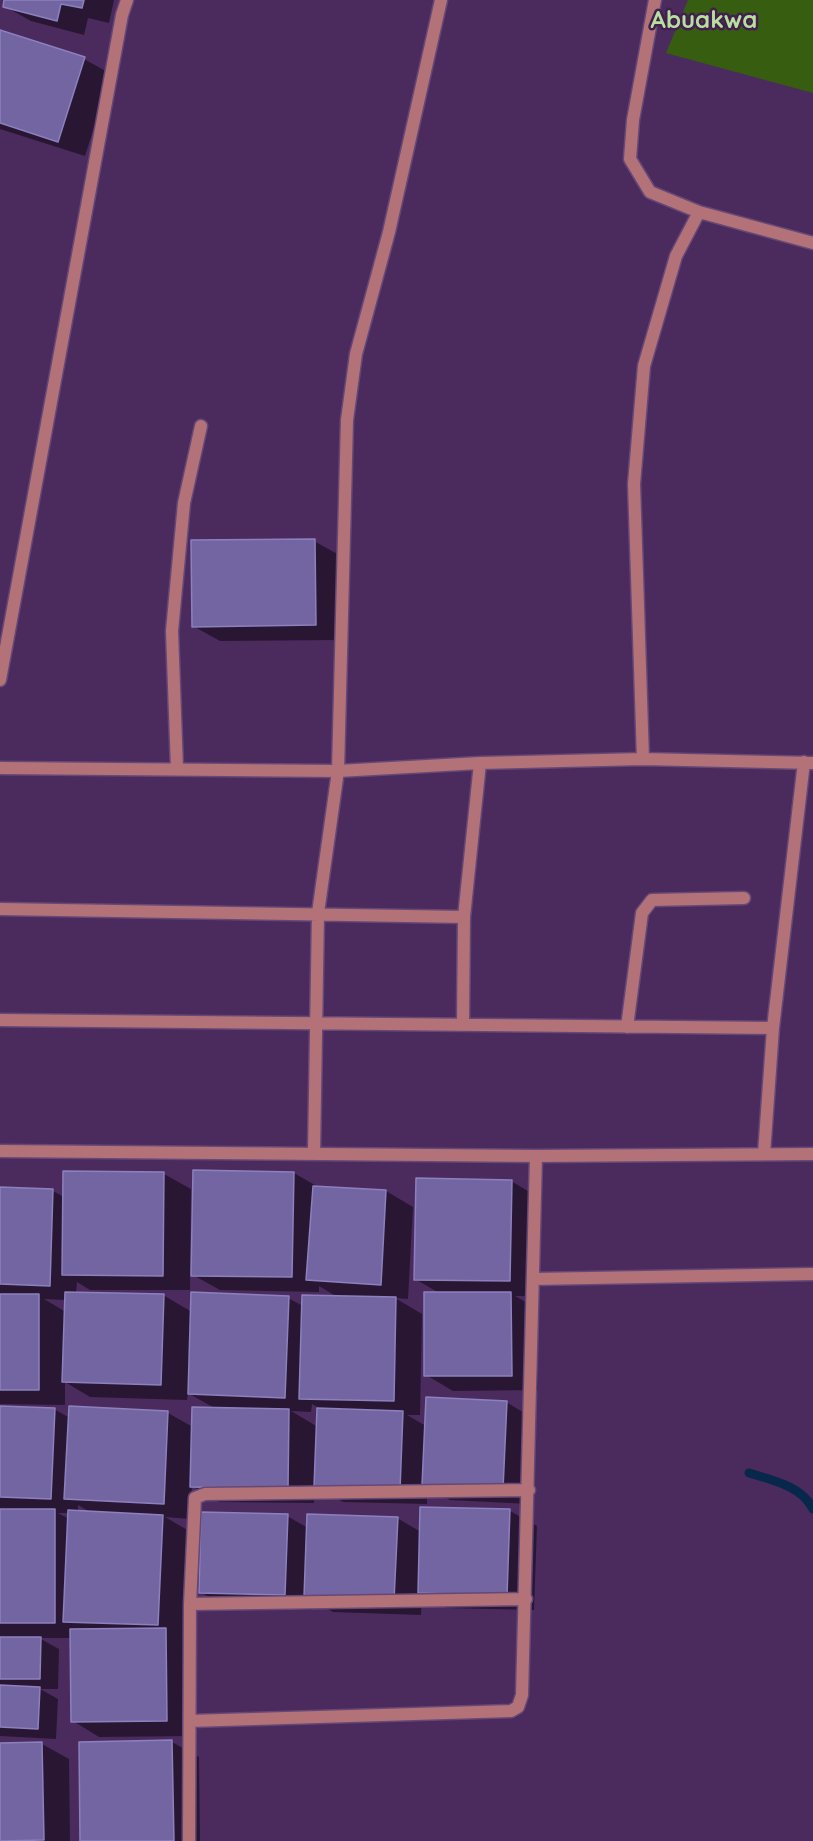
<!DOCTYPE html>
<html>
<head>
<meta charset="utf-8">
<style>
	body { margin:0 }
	canvas { display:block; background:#4b2a5d }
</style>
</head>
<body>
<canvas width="813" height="1841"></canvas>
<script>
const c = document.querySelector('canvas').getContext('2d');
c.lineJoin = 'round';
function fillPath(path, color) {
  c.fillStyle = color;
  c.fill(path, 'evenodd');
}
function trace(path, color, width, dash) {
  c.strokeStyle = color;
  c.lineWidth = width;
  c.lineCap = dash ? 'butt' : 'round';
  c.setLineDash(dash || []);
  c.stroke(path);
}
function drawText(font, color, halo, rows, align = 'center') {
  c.font = font + ' Quicksand,sans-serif';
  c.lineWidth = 5;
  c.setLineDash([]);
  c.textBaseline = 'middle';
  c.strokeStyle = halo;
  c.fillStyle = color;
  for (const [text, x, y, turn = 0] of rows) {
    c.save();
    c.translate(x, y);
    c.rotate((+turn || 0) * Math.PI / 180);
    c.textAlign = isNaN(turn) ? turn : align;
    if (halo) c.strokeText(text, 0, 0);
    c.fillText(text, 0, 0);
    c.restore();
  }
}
fillPath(new Path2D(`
	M688 0H813V93L666 53Z`), '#375d10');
fillPath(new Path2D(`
	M6 0H114L109 23 88 18 84 35 31 21 4 6Z
	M0 32 84 59 111 74 85 156 0 129Z
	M314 541 341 556 342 640 220 641 193 626Z
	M195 1172 294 1173 320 1188 386 1191 413 1207 408 1299 395 1298 422 1314 420 1415H407L426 1426 506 1402 533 1418 529 1504 450 1500 427 1487V1504L343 1502 315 1485 314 1503 219 1502 192 1486 190 1519 165 1517 189 1531 193 1736 99 1737 73 1721 71 1638H39L59 1649 58 1689H40L58 1699 56 1739 0 1736V1407L54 1409 70 1418 168 1413 193 1427 216 1409 188 1393 187 1400 90 1397 65 1382V1405L0 1404V1189L53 1191 64 1197 164 1174 191 1189 190 1290H90L77 1282 76 1293 163 1295 192 1312 288 1298 303 1306 339 1298 319 1286V1292L220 1290 193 1275ZM44 1299 66 1300V1312ZM312 1404 319 1408 318 1427 291 1411 311 1412ZM78 1505 92 1513 78 1512ZM58 1513H70L69 1519Z
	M511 1181 538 1197 537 1296H515L538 1309V1390L453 1391 426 1375 441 1294 415 1279Z
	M422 1508 510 1511 537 1526 534 1610 446 1608 422 1594 421 1615 333 1612 312 1600V1610L227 1607 200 1592 287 1516 308 1528 397 1518 421 1532Z
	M172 1742 199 1757 200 1841H82Z
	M0 1744H42L69 1759 70 1841H0Z`), '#0007');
trace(new Path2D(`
	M749 1473C772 1480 802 1486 813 1509`), '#07284a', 9);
const building = new Path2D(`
	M4 0H84L82 8 61 4 57 21 3 7Z
	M0 30 85 57 58 142 0 123Z
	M315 539 316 625 192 627 191 540Z
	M193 1170 294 1172 292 1277 191 1276Z
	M63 1171 164 1172 163 1276 62 1275Z
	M416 1178 512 1180 510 1281 414 1280Z
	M313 1186 386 1190 381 1285 306 1280Z
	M0 1187 53 1189 50 1286 0 1284Z
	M65 1292 164 1294 161 1385 62 1382Z
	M191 1292 289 1296 285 1398 188 1394Z
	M424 1292H511L512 1376H424Z
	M0 1294H39V1390H0Z
	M302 1295 396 1297 394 1401 299 1399Z
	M426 1397 507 1401 503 1489 422 1485Z
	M0 1406 55 1408 51 1499 0 1497Z
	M69 1406 168 1411 164 1504 64 1499Z
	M192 1407 289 1409 288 1489 190 1487Z
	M317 1408 403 1411 400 1490 314 1487Z
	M420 1507 510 1509 507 1596 418 1593Z
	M0 1509H55V1623H0Z
	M68 1510 163 1515 158 1625 63 1622Z
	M201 1512 288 1514 285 1595 199 1593Z
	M307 1514 398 1517 394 1600 304 1597Z
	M166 1628 167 1721 71 1722 70 1629Z
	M0 1637H41L40 1679H0Z
	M0 1685 40 1687 38 1729 0 1727Z
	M172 1740 174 1841H80L79 1742Z
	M42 1742 44 1840 0 1841V1743Z`);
fillPath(building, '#7265a1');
trace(building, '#8c80be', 1.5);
const street = new Path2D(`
	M699 212 813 243
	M0 680 122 15 127 0
	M643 759 634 484 644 366 676 256 699 212 650 192 630 159 633 120 655 0
	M0 768 338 771 480 763 643 759 813 763
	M177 769 172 631 184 503 201 426
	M0 909 464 917
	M0 1020 773 1028
	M463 1024 464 917 480 763
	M627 1027 642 913 652 900 744 898
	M0 1151 536 1156 813 1154
	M314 1153 318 913 338 771 347 420 356 354 389 232 441 0
	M764 1154 773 1028 804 762
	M534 1279 813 1274
	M190 1604 526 1599
	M190 1721 511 1711 518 1707 522 1695 536 1156
	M189 1841 190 1604 195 1498 205 1494 529 1490`);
trace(street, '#664877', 15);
trace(street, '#b27278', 12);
drawText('bold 24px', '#b8df9b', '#412051', [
	["Abuakwa",704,21]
]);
</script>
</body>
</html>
